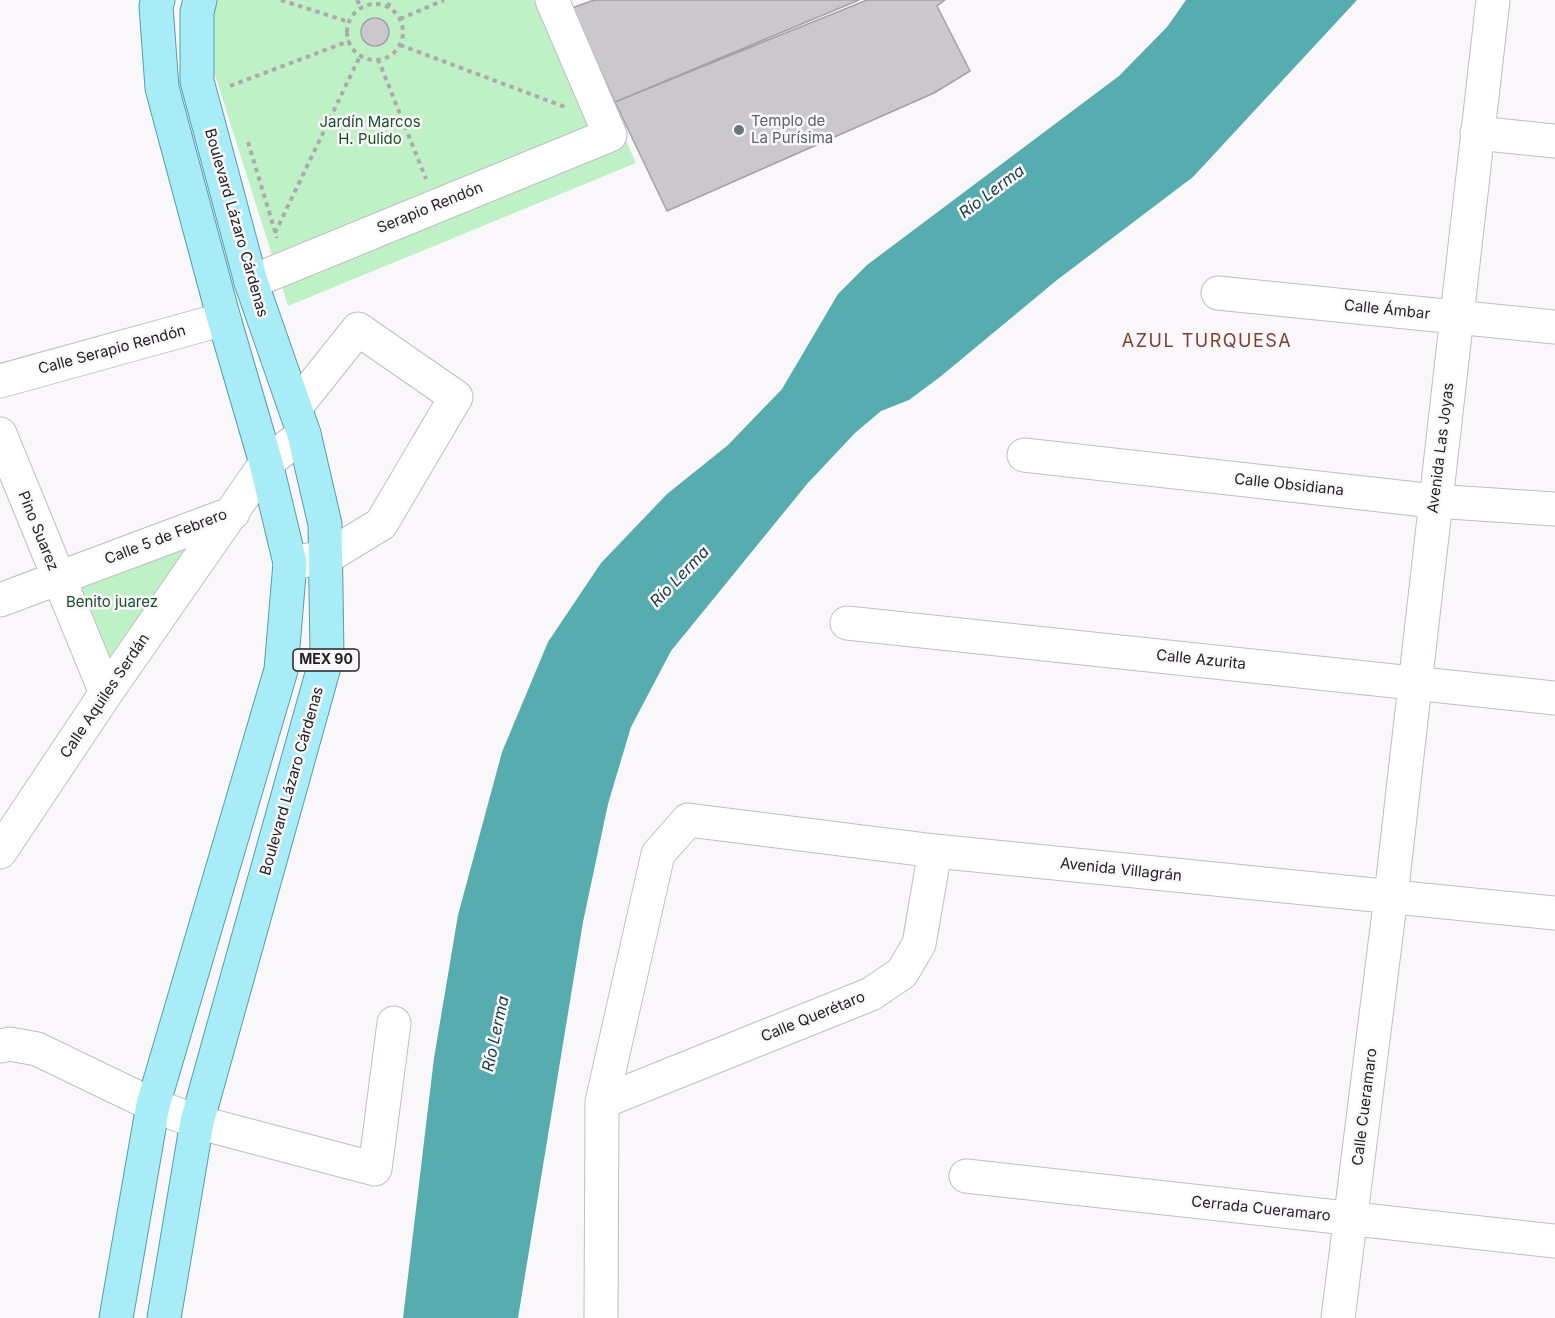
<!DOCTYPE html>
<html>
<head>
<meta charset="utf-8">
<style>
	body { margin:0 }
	canvas { display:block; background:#faf7fb }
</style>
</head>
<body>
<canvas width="1555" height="1318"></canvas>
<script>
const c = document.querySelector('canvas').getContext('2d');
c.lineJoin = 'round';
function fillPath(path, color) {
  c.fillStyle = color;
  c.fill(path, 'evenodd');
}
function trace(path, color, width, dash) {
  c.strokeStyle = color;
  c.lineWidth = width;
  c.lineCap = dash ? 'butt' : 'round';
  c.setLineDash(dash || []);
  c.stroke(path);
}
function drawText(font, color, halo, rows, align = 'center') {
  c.font = font + ' Inter,sans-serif';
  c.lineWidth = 5;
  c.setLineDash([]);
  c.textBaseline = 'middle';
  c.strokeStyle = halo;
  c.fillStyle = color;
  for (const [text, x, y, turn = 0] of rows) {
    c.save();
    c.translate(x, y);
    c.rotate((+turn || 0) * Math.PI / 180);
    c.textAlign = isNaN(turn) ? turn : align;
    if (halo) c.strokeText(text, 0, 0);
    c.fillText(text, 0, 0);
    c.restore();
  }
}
fillPath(new Path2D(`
	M214 0H534L547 29 571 19 636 163 288 306 211 62 209 25Z
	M210 532 101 670 69 581Z`), '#bef1c5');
fillPath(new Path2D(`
	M1186 0H1357L1193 177 1057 280 940 377 909 400 881 411 855 433 807 484 671 651 631 727 608 804 583 922 518 1318H403L434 1058 458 915 502 752 548 642 601 563 667 494 728 445 782 389 838 294 867 265 1119 76 1167 27Z`), '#56acaf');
const building = new Path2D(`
	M594 0H859L615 102 572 8Z
	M867 0H945L937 6 970 71 934 93 667 211 615 102Z
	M361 32a14 14 0 1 1 28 0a14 14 0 1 1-28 0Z`);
fillPath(building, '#cac8cc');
trace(building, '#a3a1a5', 1.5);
const minor = new Path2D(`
	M1477 133 1555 141
	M251 282 610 135 552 0
	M1218 293 1555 327
	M0 381 224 319
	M0 434 106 693
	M1024 455 1434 501 1555 509
	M290 563 327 557 381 524 456 397 358 329 295 408
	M0 600 233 513
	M847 623 1555 698
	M0 852 106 693 266 463 304 434
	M0 1046 10 1044 37 1049 153 1105 197 1122 375 1169 394 1023
	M602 1102 871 994 902 973 919 944 935 851
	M966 1176 1555 1241
	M601 1318 602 1102 658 854 688 820 935 851 1555 913
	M1338 1318 1391 896 1493 0`);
const major = new Path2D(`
	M116 1318 153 1105 281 670 290 563 266 463 224 319 162 88 156 6 158 0
	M164 1318 197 1122 327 656 325 524 304 434 251 282 197 81V12L200 0`);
trace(minor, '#c1bec2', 35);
trace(major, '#549dab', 35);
trace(new Path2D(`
	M281 0 349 22
	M357 0 361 7
	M347 32a28 28 0 1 1 56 0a28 28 0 1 1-56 0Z
	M388 7 390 0
	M400 19 444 0
	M400 45 565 107
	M378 59 426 179
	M230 86 349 41
	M248 142 277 238
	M275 233 360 56`), '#acaaad', 4, [4.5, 4.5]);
trace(minor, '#fff', 33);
trace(major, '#a8ecf8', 33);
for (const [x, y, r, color] of [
	[739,130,6,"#6b7280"]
]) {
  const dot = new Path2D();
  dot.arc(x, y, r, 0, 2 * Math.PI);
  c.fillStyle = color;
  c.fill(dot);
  trace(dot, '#faf7fb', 2);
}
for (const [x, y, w] of [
	[326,660,66]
]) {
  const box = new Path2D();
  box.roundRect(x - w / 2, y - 11, w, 22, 4.5);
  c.fillStyle = '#faf7fb';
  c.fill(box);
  trace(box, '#242324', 1.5);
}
drawText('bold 14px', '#242324', null, [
	["MEX 90",326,660]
]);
drawText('15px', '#5b616d', '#faf7fb', [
	["Templo de",751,121],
	["La Purísima",751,138]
], 'left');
drawText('15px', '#185026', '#faf7fb', [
	["Jardín Marcos",370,122],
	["H. Pulido",370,139],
	["Benito juarez",112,602]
]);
drawText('15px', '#242324', '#faf7fb', [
	["Serapio Rendón",430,208,-22],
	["Boulevard Lázaro Cárdenas",236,223,74],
	["Calle Ámbar",1387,310,6],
	["Calle Serapio Rendón",112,350,-15],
	["Avenida Las Joyas",1441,448,-83],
	["Calle Obsidiana",1289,485,6],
	["Pino Suarez",38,531,68],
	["Calle 5 de Febrero",166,537,-21],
	["Calle Azurita",1201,660,6],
	["Calle Aquiles Serdán",105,696,-56],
	["Boulevard Lázaro Cárdenas",292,781,-74],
	["Avenida Villagrán",1121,870,6],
	["Calle Querétaro",813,1017,-22],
	["Calle Cueramaro",1365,1107,-83],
	["Cerrada Cueramaro",1261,1209,6]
]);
drawText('italic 16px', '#123b3c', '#faf7fb', [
	["Río Lerma",992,192,-37],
	["Río Lerma",680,577,-46],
	["Río Lerma",496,1034,-78]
]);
c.letterSpacing = '1.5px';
drawText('18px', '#833d2f', '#faf7fb', [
	["AZUL TURQUESA",1207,342]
]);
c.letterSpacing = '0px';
</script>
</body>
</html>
